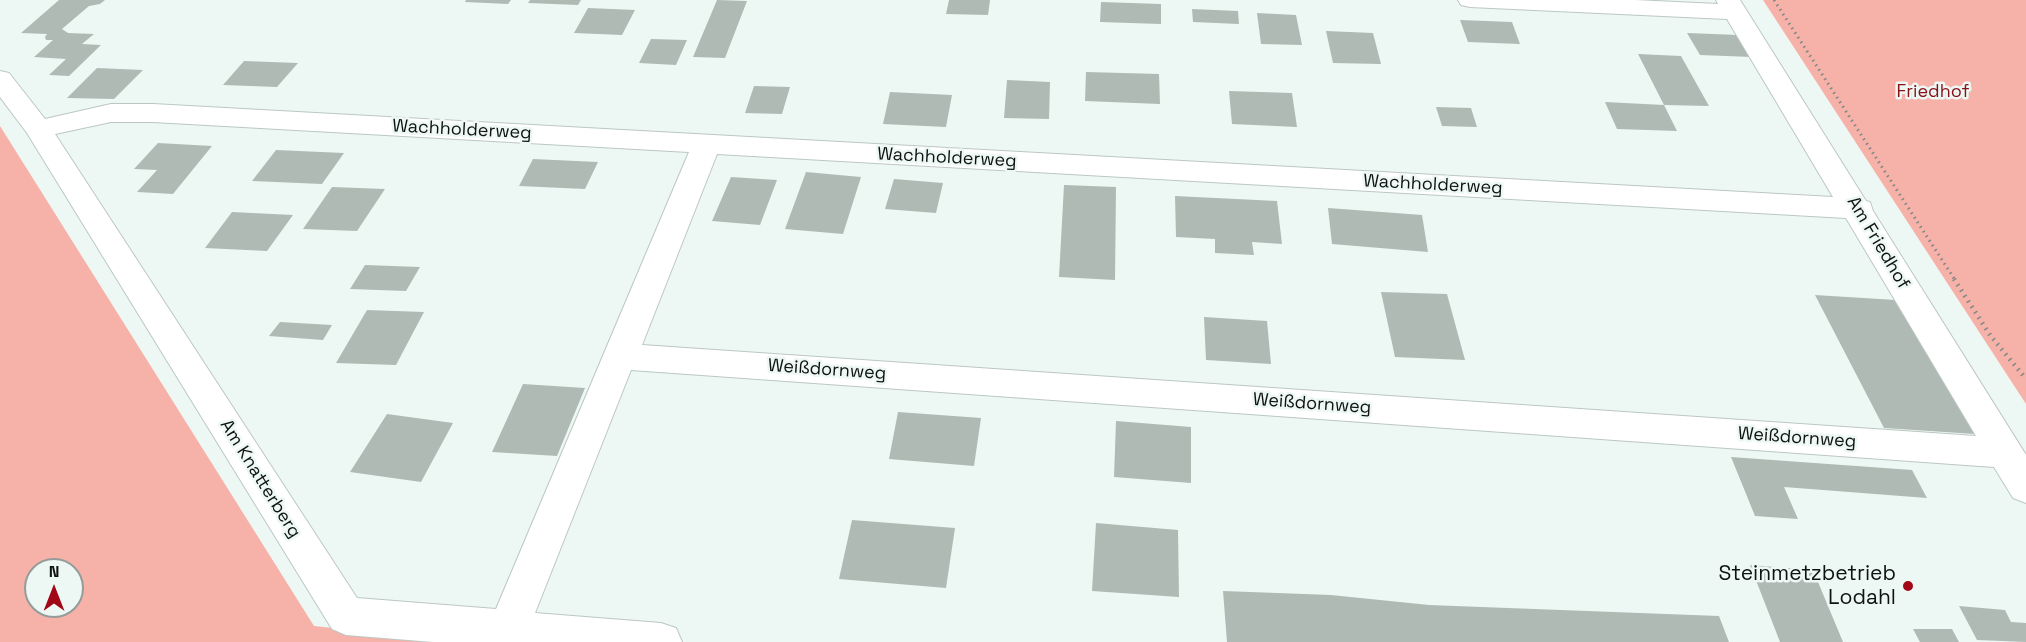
<!DOCTYPE html>
<html>
<head>
<meta charset="utf-8">
<style>
	body { margin:0 }
	#map { position:relative; width:2026px; height:642px; overflow:hidden; background:#edf8f4; font-family:"Space Grotesk",sans-serif }
	canvas { display:block }
	.north { position:absolute; left:24px; top:558px; width:60px; height:60px; box-sizing:border-box; background:#edf8f4; border:2px solid #949c99; border-radius:50%; rotate:0deg; font-size:16px; font-weight:700; line-height:24px; text-align:center; color:#0e1211 }
	.north::after { content:''; display:block; margin:auto; width:21px; height:27px; background:#a20717; clip-path:polygon(50% 0,100% 100%,50% 72%,0 100%) }
</style>
</head>
<body>
<div id="map">
<canvas width="2026" height="642"></canvas>
<div class="north">N</div>
</div>
<script>
const c = document.querySelector('canvas').getContext('2d');
c.lineJoin = 'round';
function fillPath(path, color) {
  c.fillStyle = color;
  c.fill(path, 'evenodd');
}
function trace(path, color, width, dash) {
  c.strokeStyle = color;
  c.lineWidth = width;
  c.lineCap = dash ? 'butt' : 'round';
  c.setLineDash(dash || []);
  c.stroke(path);
}
function drawText(font, color, halo, rows, align = 'center') {
  c.font = font + ' "Space Grotesk",sans-serif';
  c.lineWidth = 5;
  c.setLineDash([]);
  c.textBaseline = 'middle';
  c.strokeStyle = halo;
  c.fillStyle = color;
  for (const [text, x, y, turn = 0] of rows) {
    c.save();
    c.translate(x, y);
    c.rotate((+turn || 0) * Math.PI / 180);
    c.textAlign = isNaN(turn) ? turn : align;
    if (halo) c.strokeText(text, 0, 0);
    c.fillText(text, 0, 0);
    c.restore();
  }
}
fillPath(new Path2D(`
	M1763 0H2026V404Z
	M0 126 314 626 471 642H0ZM36 570H72V606H36Z`), '#f6b1a9');
fillPath(new Path2D(`
	M59 0H105L100 4 89 6 62 29 68 33 94 34 82 44 101 45 69 76 49 75 66 59 34 57 53 40H46L45 37 47 34 21 33Z
	M466 0H511L508 4 465 2Z
	M530 0H581L578 5 528 3Z
	M717 0 747 1 725 58 693 57Z
	M949 0H990L988 15 946 14Z
	M1101 2 1161 4V24L1100 22Z
	M588 8 635 10 622 35 574 33Z
	M1192 9 1238 11 1239 24 1193 22Z
	M1257 13 1296 15 1302 45 1261 44Z
	M1460 20 1512 22 1520 44 1468 42Z
	M1326 31 1373 33 1381 64 1333 63Z
	M1687 33 1738 35 1752 57 1700 55Z
	M651 39 687 40 676 65 639 63Z
	M1638 54 1681 56 1709 106 1664 105Z
	M244 61 298 63 277 87 223 85Z
	M97 68 143 70 114 99 67 98Z
	M1086 72 1159 74 1160 104 1085 101Z
	M1007 80 1050 82 1049 119 1004 118Z
	M754 86 790 87 782 114 745 113Z
	M1229 91 1292 93 1297 127 1232 124Z
	M890 92 952 95 946 127 883 124Z
	M1605 102 1664 105 1677 131 1617 129Z
	M1436 107 1471 108 1477 127 1442 126Z
	M158 143 212 146 173 194 137 192 157 170 134 169Z
	M276 150 344 153 322 184 252 181Z
	M533 159 598 162 585 189 519 186Z
	M806 172 861 177 843 234 785 229Z
	M731 177 777 180 760 225 712 221Z
	M894 179 943 183 936 213 885 209Z
	M1064 185 1116 187 1115 280 1059 277Z
	M332 187 385 189 357 231 303 229Z
	M1175 196 1277 201 1282 244 1252 242 1254 255 1215 253V239L1176 237Z
	M1328 208 1422 215 1428 252 1332 244Z
	M232 212 293 215 267 251 205 248Z
	M365 265 420 267 406 291 350 289Z
	M1381 292 1447 294 1465 360 1395 357Z
	M1815 295 1896 300 1975 434 1884 428Z
	M367 310 424 312 396 365 336 363Z
	M1204 317 1267 321 1271 364 1206 360Z
	M280 322 332 325 323 340 269 336Z
	M523 384 585 388 557 456 492 452Z
	M898 412 981 418 974 466 889 459Z
	M387 414 453 423 421 482 350 472Z
	M1116 421 1191 427V483L1114 477Z
	M1731 457 1912 470 1927 498 1784 487 1798 519 1755 516Z
	M852 520 955 528 946 588 839 579Z
	M1096 523 1178 530 1179 597 1092 591Z
	M1750 565 1813 570 1843 642H1780Z
	M1223 591 1331 595 1429 605 1719 616 1729 642H1227Z
	M1959 606 2005 610 2011 622 2026 623V642L1977 640Z
	M1913 629H1952L1959 642H1920Z`), '#afbab5');
const minor = new Path2D(`
	M1458 0H1635L1718 4 1716 0H1740L1866 201 1870 202 1873 211 2026 455V503L2013 498 1994 467 631 370 535 613 661 623 676 628 682 642H433L346 635 332 629 27 133 0 97V71L9 73 45 119 111 104H153L1833 197 1727 19 1470 7 1461 5ZM111 122H153L689 152 496 609 357 598 55 134ZM717 154 1846 218 1976 436 642 345Z`);
trace(minor, '#bcc7c3', 2);
trace(new Path2D(`
	M1774 0 1955 280`), '#818886', 3, [1.5, 4]);
trace(new Path2D(`
	M1954 279 1990 335 2026 379`), '#818886', 4.5, [1.5, 5]);
fillPath(minor, '#fff');
for (const [x, y, r, color] of [
	[1908,586,6,"#a20717"]
]) {
  const dot = new Path2D();
  dot.arc(x, y, r, 0, 2 * Math.PI);
  c.fillStyle = color;
  c.fill(dot);
  trace(dot, '#edf8f4', 2);
}
drawText('18px', '#881117', '#edf8f4', [
	["Friedhof",1933,92]
]);
drawText('18px', '#0e1211', '#edf8f4', [
	["Wachholderweg",462,130,3],
	["Wachholderweg",947,158,3],
	["Wachholderweg",1433,185,3],
	["Am Friedhof",1878,243,59],
	["Weißdornweg",827,370,4],
	["Weißdornweg",1312,404,4],
	["Weißdornweg",1797,438,4],
	["Am Knatterberg",260,479,58]
]);
drawText('21px', '#0e1211', '#edf8f4', [
	["Steinmetzbetrieb",1896,574],
	["Lodahl",1896,598]
], 'right');
</script>
</body>
</html>
